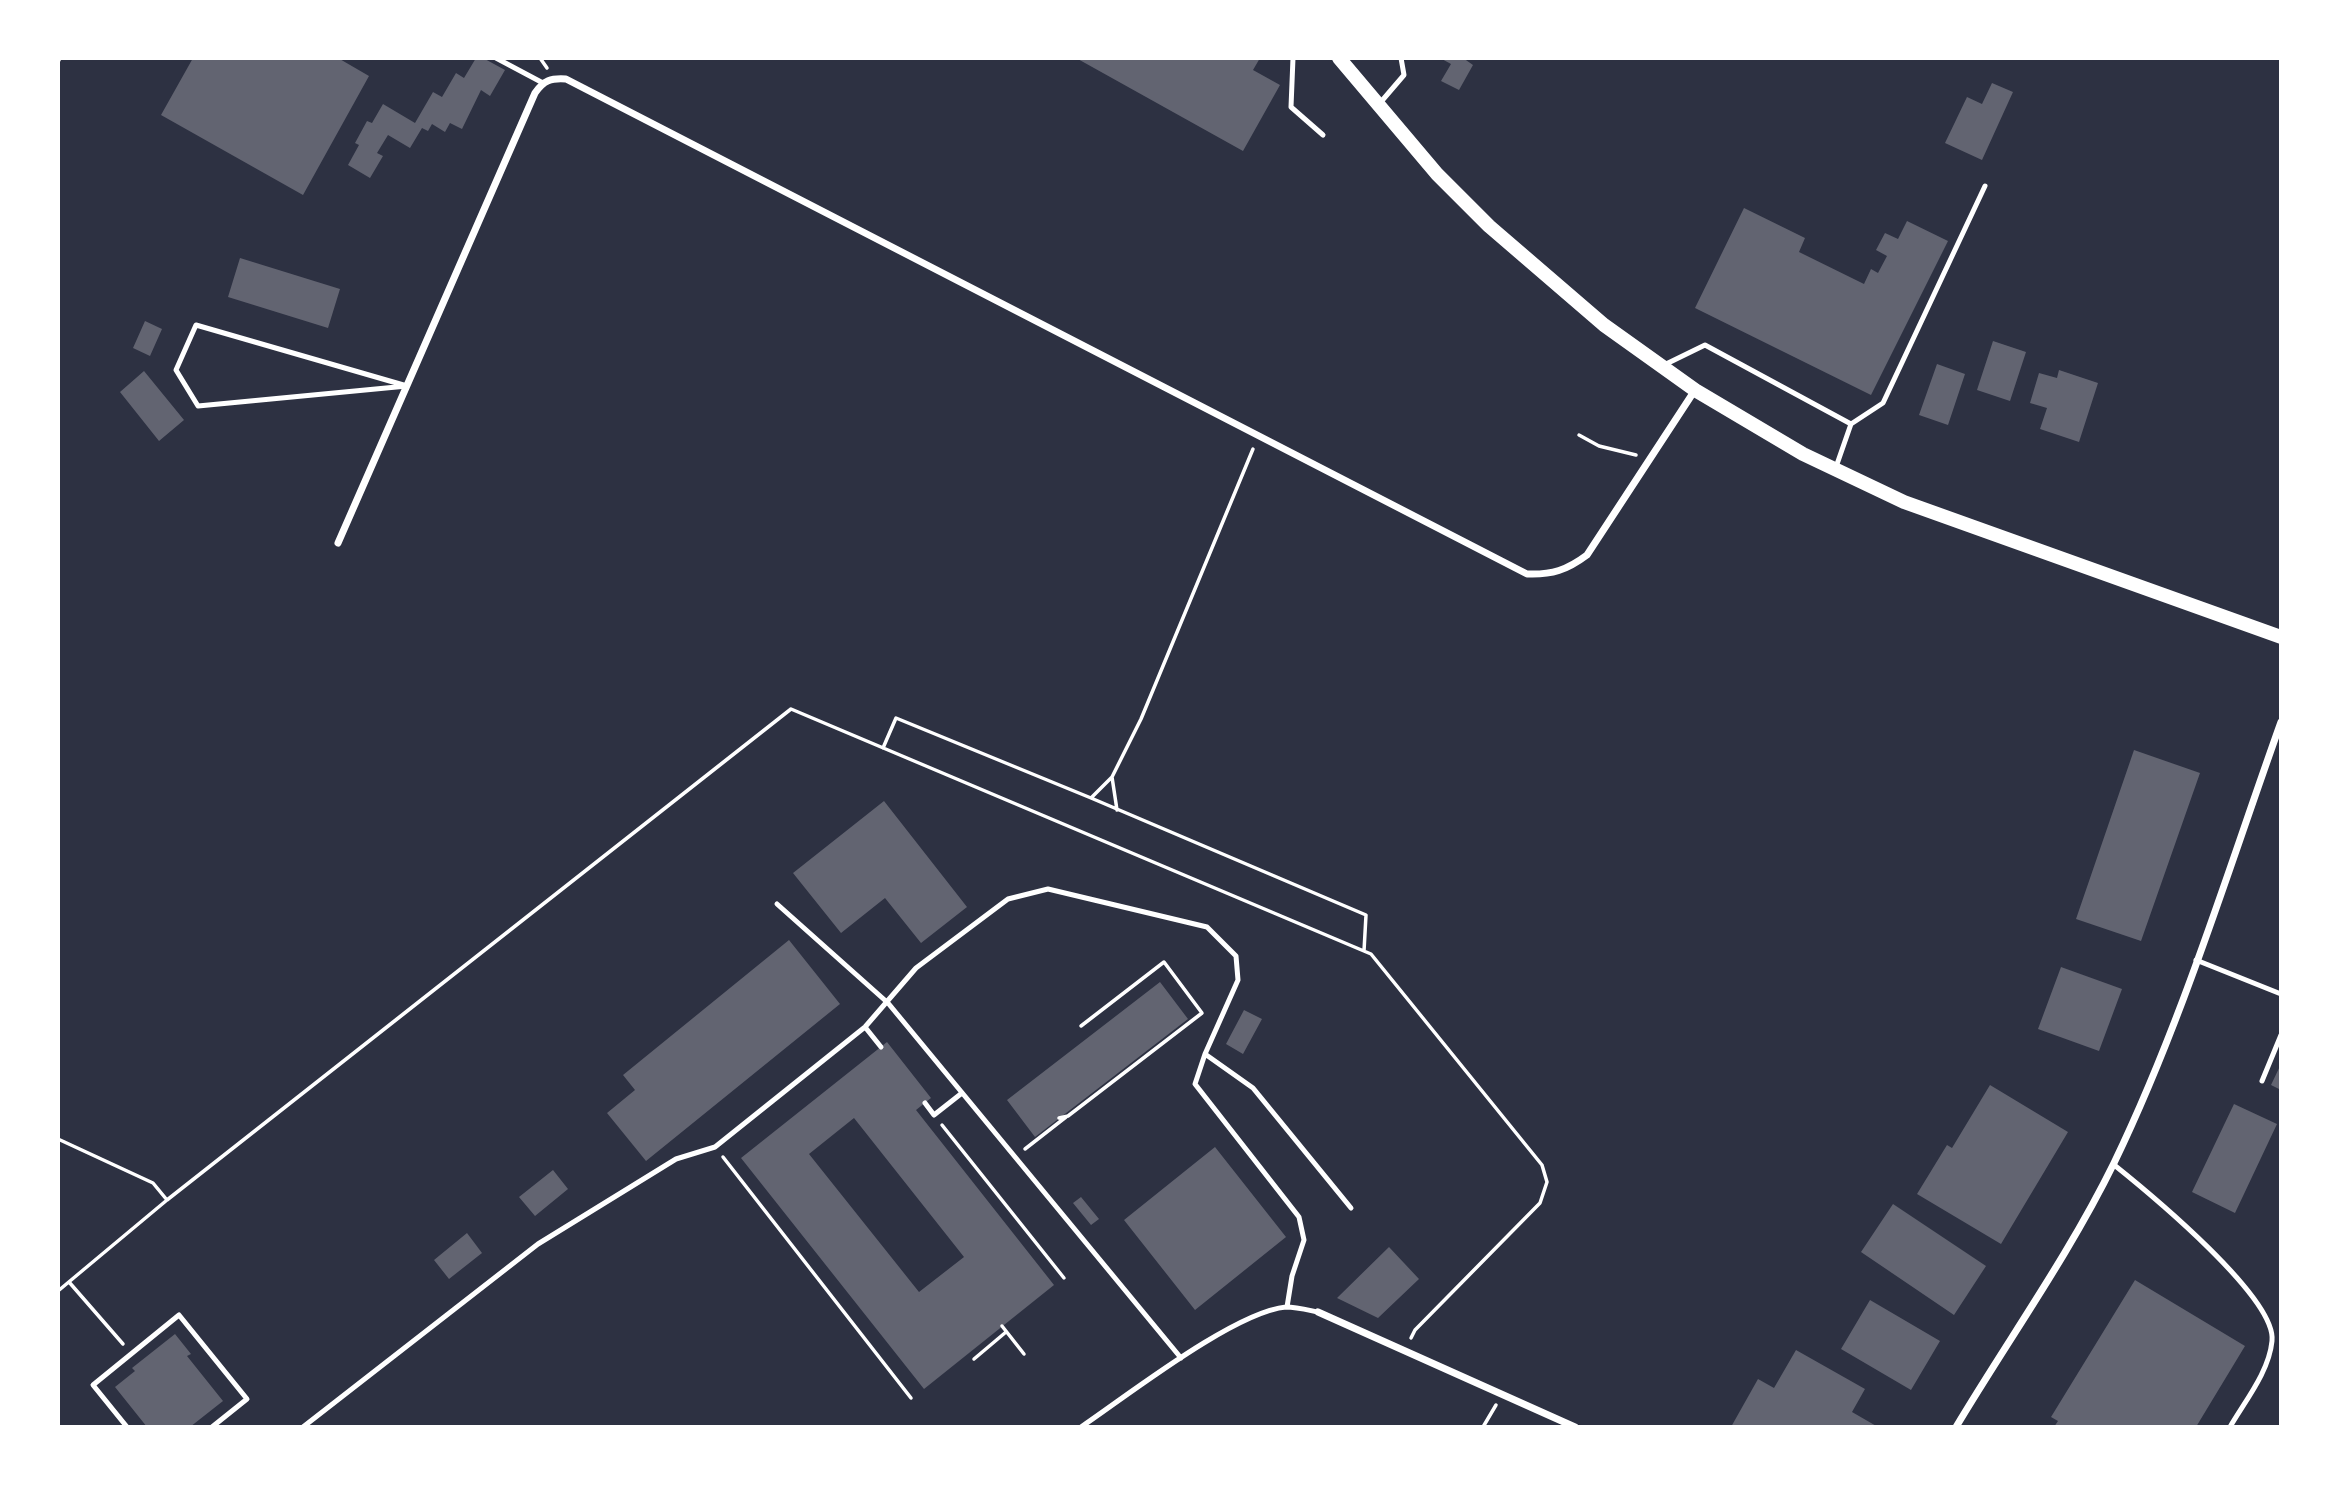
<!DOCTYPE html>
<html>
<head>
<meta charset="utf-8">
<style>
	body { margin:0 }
	#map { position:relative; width:2339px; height:1485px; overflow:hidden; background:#2d3142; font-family:"Open Sans",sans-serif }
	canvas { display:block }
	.frame { position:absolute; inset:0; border:60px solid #fff; pointer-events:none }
</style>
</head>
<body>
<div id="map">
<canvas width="2339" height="1485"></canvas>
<div class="frame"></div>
</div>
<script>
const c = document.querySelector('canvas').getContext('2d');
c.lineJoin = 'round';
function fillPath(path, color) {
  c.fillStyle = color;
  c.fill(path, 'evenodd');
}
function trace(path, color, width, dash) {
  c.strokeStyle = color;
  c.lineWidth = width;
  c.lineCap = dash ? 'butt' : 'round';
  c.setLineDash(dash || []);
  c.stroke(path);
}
fillPath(new Path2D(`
	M193 58H338L369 76 303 195 161 115Z
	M476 58H483L505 70 490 96 481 90 462 129 450 123 445 132 432 124 428 131 422 128 410 148 388 135 377 153 383 156 370 178 348 165 359 145 355 143 367 121 372 123 383 104 415 123 433 92 442 97 456 73 464 78Z
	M1076 58H1260L1253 70 1280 85 1243 151Z
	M1440 58H1463L1473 65 1459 90 1441 81 1451 64Z
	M1992 83 2013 92 1982 160 1945 143 1967 97 1982 104Z
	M1744 208 1805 238 1799 252 1864 284 1871 269 1878 273 1887 256 1876 250 1885 233 1898 239 1907 221 1948 241 1871 395 1695 308Z
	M240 258 340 289 328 328 228 297Z
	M145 321 162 329 150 356 133 348Z
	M1993 341 2026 352 2010 401 1977 390Z
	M1937 364 1965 374 1948 425 1919 415Z
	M2059 370 2098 383 2079 442 2040 429 2047 408 2030 403 2039 373 2057 378Z
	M144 371 184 420 159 441 120 392Z
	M2134 750 2200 773 2141 941 2076 919Z
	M884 801 967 907 921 943 885 898 841 933 793 873Z
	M789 940 840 1004 646 1161 607 1113 635 1090 623 1075Z
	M2061 967 2122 989 2099 1051 2038 1029Z
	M1160 982 1188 1019 1035 1137 1007 1100Z
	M1244 1010 1262 1019 1243 1054 1226 1044Z
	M887 1042 931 1098 916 1110 1054 1285 924 1389 741 1158ZM854 1118 964 1257 919 1292 809 1154Z
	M2281 1064V1090L2271 1085Z
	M1990 1085 2068 1132 2001 1244 1917 1194 1947 1145 1952 1148Z
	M2234 1104 2277 1124 2235 1213 2192 1192Z
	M1215 1147 1286 1237 1195 1310 1124 1220Z
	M553 1170 568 1189 535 1216 519 1197Z
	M1081 1197 1099 1219 1091 1225 1073 1203Z
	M1893 1204 1986 1266 1954 1315 1861 1252Z
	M467 1233 482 1253 449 1279 434 1260Z
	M1389 1247 1419 1279 1378 1318 1337 1298Z
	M2135 1280 2245 1346 2196 1427H2054L2058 1421 2051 1417Z
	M1870 1300 1940 1341 1911 1390 1841 1349Z
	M175 1334 191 1354 187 1356 223 1401 190 1427H147L115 1387 135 1371 132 1368Z
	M1796 1350 1865 1389 1852 1412 1878 1427H1731L1758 1379 1774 1388Z`), '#626471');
trace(new Path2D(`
	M540 58 547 68
	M58 62 60 58
	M1579 435 1599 446 1636 455
	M883 748 896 718 1091 798 1112 777 1141 719 1253 449
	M1112 777 1117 810
	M1091 798 1366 915 1364 951
	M1059 1118 1068 1116 1202 1013 1164 962 1081 1026
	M942 1125 1064 1278
	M58 1139 153 1183 167 1200
	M1025 1149 1066 1117
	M723 1157 911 1398
	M69 1282 123 1344
	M58 1291 167 1200 791 709 1371 954 1542 1165 1547 1182 1540 1203 1415 1330 1411 1338
	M1002 1326 1024 1354
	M974 1359 1006 1332
	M1483 1427 1496 1405`), '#fff', 3.5);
trace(new Path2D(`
	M496 58 543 83
	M1293 58 1291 107 1323 135
	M1380 103 1404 75 1401 58
	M196 325 407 386 198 406 176 370Z
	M1664 365 1705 345 1851 424 1836 467
	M1851 424 1883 403 1985 186
	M777 904 888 1003 1181 1358
	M2196 960 2281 994
	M865 1027 881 1047
	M1205 1054 1195 1084 1299 1217 1304 1240 1292 1276 1287 1307
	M2262 1081 2281 1035
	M925 1103 934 1115 962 1093
	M2113 1164C2148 1192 2277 1298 2272 1341 2269 1372 2245 1401 2230 1427
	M127 1427 93 1385 179 1315 247 1399 212 1427
	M303 1427 538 1244 676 1159 715 1147 865 1027 916 968 1008 899 1048 889 1207 927 1236 956 1238 980 1205 1054 1253 1088 1351 1208
	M1081 1427C1127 1396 1234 1312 1286 1307 1296 1307 1308 1310 1318 1312`), '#fff', 5);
trace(new Path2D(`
	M338 543 535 93C544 80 551 78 566 79L1527 574C1552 575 1567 570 1587 555L1695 390
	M1318 1312 1575 1427
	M1956 1427C2008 1340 2069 1255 2114 1163 2182 1022 2228 870 2281 722`), '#fff', 7);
trace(new Path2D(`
	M1339 58 1437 174 1489 226 1604 325 1695 390 1803 454 1904 502 2281 637`), '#fff', 14);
</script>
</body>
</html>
